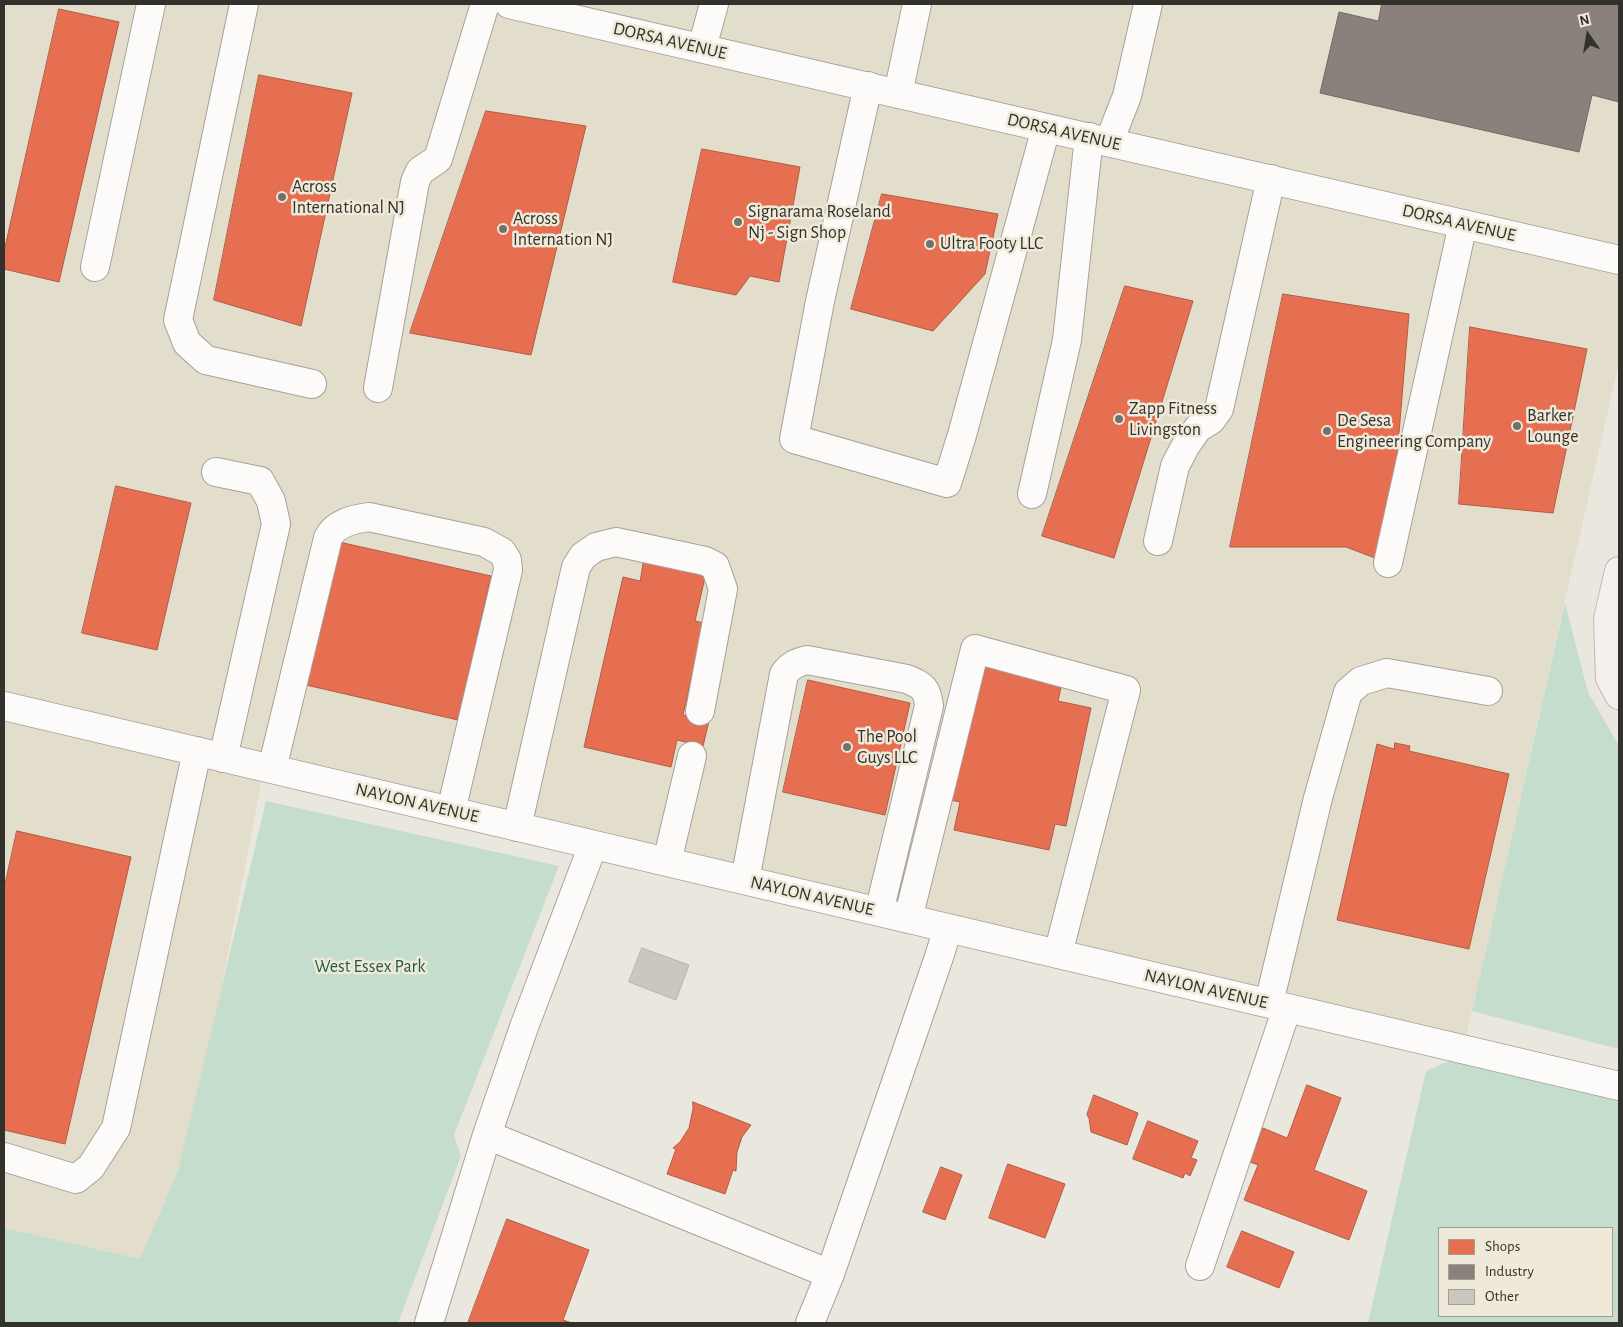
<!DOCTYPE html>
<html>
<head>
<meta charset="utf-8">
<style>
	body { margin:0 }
	#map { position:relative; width:1623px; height:1327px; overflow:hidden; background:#eae7de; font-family:"Alegreya Sans",sans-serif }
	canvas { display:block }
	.frame { position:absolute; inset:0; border:5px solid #33312b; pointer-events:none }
	.legend { position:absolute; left:1438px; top:1227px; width:175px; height:90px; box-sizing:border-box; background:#efe9d9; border:1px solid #a49f93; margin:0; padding:6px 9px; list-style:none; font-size:15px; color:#33312b }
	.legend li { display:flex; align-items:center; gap:10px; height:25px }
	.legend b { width:25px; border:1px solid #a49f93 }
	.north { position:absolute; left:1563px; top:10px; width:50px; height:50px; -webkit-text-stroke:4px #efe9d9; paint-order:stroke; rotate:347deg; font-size:14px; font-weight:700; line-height:20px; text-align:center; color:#33312b }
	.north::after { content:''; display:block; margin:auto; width:18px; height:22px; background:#33312b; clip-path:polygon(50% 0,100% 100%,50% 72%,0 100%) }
</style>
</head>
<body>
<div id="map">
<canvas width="1623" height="1327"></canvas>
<div class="frame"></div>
<ul class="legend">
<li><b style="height:14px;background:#e76f51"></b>Shops</li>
<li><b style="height:14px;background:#8a817c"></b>Industry</li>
<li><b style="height:14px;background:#cac6c0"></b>Other</li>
</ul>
<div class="north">N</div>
</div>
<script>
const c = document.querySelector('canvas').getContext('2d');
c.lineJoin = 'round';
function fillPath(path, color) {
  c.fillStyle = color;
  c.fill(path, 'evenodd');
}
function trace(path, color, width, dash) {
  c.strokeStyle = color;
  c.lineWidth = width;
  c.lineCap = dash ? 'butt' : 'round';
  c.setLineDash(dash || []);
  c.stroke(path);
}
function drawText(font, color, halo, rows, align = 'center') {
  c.font = font + ' "Alegreya Sans",sans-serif';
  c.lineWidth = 5;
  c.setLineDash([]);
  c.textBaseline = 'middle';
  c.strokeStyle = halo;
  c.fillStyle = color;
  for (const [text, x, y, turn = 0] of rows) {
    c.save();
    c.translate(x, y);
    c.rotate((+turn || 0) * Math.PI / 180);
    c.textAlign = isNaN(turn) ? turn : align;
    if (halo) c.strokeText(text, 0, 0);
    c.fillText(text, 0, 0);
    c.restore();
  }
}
fillPath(new Path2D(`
	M4 4H1619V362L1463 1050 264 769 192 1138 140 1260 4 1228Z`), '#e3ddcc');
fillPath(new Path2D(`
	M1565 603 1588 692 1619 746V1049L1472 1011Z
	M266 801 559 866 454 1135 461 1156 398 1323H4V1228L140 1259 178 1171Z
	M1479 1048 1619 1080V1323H1368L1426 1071ZM1439 1228H1612V1316H1439Z`), '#c5ddcc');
const shops = new Path2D(`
	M59 9 119 22 59 282 4 269V252Z
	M259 75 352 93 301 326 214 300Z
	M486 111 586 126 531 355 410 333Z
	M702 149 800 167 779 282 750 276 736 295 673 282Z
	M882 194 998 214 985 274 933 331 851 309Z
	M1125 286 1193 301 1114 558 1042 536Z
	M1283 294 1409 314 1388 563 1346 547H1230Z
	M1470 327 1587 349 1553 513 1459 504Z
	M116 486 191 503 157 650 82 633Z
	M339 542 491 576 458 720 306 685Z
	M644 559 706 573 695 621 704 623 683 715 709 721 703 746 677 740 671 767 584 747 623 577 640 581Z
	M979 665 1062 683 1058 701 1091 708 1066 826 1055 824 1049 850 954 830 960 802 950 800Z
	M808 680 910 703 885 815 783 792Z
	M1395 743 1410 746 1409 751 1509 774 1469 949 1337 920 1377 744 1394 749Z
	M17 831 131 857 65 1144 4 1130V889Z
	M1307 1085 1341 1098 1314 1170 1367 1191 1349 1240 1244 1200 1258 1165 1250 1162 1263 1128 1287 1138Z
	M1094 1095 1138 1113 1127 1145 1091 1132 1089 1118 1087 1115Z
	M693 1102 751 1125 742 1137 737 1152 736 1171 733 1170 725 1194 667 1174 676 1149 673 1148 680 1142 689 1128 693 1109Z
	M1148 1121 1198 1141 1191 1158 1197 1160 1190 1176 1185 1173 1183 1178 1133 1159Z
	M1008 1164 1065 1184 1045 1238 989 1218Z
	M941 1167 962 1175 945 1220 923 1212Z
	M507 1219 589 1250 563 1320 572 1323H468Z
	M1242 1231 1294 1252 1279 1288 1227 1267Z`);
fillPath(shops, '#e76f51');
trace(shops, '#b15c46', 1);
const industry = new Path2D(`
	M1382 4H1619V102L1592 95 1579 152 1320 93 1339 12 1378 21Z`);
fillPath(industry, '#8a817c');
trace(industry, '#706964', 1);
const building = new Path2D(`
	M642 948 689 965 676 1000 629 982Z`);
fillPath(building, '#cac6c0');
trace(building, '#b8b4ae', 1);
const minor = new Path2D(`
	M244 4 178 320 187 343 206 360 312 384
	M509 4 1619 260
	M702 48 714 4
	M868 86 820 301 794 439 947 483 962 435 1046 128
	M898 94 917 4
	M1109 142 1127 96 1148 4
	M95 267 151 4
	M378 388 415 182 420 171 438 159 485 4
	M216 472 260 481 271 501 276 524 223 758
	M1032 494 1067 340 1089 137
	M1158 541 1175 466 1186 445 1198 428 1211 420 1219 409 1271 179
	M1388 563 1463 224
	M4 706 1619 1086
	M272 769 328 538C335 523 354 519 369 517L484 542 502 552 507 560 508 570 451 811
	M517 827 576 567 583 556 596 547 616 542 705 561 715 566 723 589 700 711
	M593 845 524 1027 487 1135 830 1274
	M667 862 692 756
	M745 880 784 674C791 665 796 663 807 660L907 679C923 686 927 688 929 706L879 912
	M908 919 975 649 1126 690 1058 954
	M1269 1003 1318 798 1348 692 1361 681 1387 673 1488 691
	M4 1157 76 1179 91 1167 116 1128 197 751
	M1200 1266 1287 1008
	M429 1323 487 1135
	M810 1323 830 1274 939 957 948 928`);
const major = new Path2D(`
	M1619 571 1608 619 1610 678 1619 695`);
trace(minor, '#a5a29b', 30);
trace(major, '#c3b7b4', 30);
trace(minor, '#fcfbfa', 28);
trace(major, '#f5efee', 28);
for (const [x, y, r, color] of [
	[282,197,5,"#73716a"],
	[738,222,5,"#73716a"],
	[503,229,5,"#73716a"],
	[930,244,5,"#73716a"],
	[1119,419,5,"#73716a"],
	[1517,426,5,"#73716a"],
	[1327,431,5,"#73716a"],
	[847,747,5,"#73716a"]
]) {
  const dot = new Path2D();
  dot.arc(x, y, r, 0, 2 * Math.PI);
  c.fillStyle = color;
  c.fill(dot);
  trace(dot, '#efe9d9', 2);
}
drawText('18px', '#33312b', '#efe9d9', [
	["DORSA AVENUE",670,41,13],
	["DORSA AVENUE",1064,132,13],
	["DORSA AVENUE",1459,223,13],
	["NAYLON AVENUE",417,803,13],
	["NAYLON AVENUE",812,896,13],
	["NAYLON AVENUE",1206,989,13]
]);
drawText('18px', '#33312b', '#efe9d9', [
	["Across",292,187],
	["International NJ",292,208],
	["Signarama Roseland",748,212],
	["Nj - Sign Shop",748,233],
	["Across",513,219],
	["Internation NJ",513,240],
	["Ultra Footy LLC",940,244],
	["Zapp Fitness",1129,409],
	["Livingston",1129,430],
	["Barker",1527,416],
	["Lounge",1527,437],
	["De Sesa",1337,421],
	["Engineering Company",1337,442],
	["The Pool",857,737],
	["Guys LLC",857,758]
], 'left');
drawText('18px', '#1e5d43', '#efe9d9', [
	["West Essex Park",370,967]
]);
</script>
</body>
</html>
